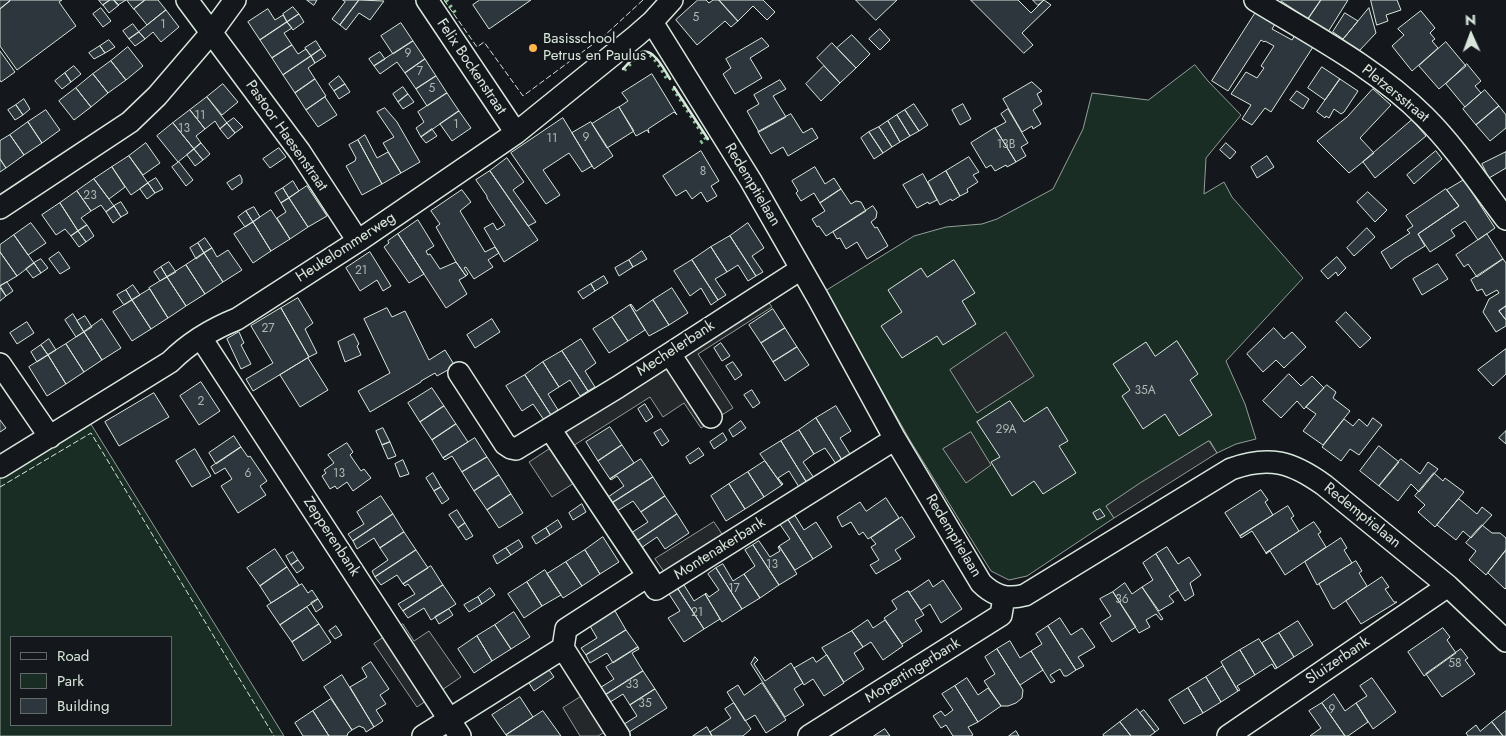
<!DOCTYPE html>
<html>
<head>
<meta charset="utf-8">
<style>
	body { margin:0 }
	#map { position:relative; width:1506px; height:736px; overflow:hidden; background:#14181c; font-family:Jost,sans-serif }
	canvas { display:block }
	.legend { position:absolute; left:10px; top:636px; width:162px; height:90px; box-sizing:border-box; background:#14181c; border:1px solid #626a69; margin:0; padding:6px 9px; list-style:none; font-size:15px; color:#d8e6dc }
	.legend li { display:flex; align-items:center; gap:10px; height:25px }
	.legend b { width:25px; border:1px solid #626a69 }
	.north { position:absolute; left:1446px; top:10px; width:50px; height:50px; -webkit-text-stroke:4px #14181c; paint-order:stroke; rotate:358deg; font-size:14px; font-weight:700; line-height:20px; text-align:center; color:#d8e6dc }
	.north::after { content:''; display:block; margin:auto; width:18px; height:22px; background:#d8e6dc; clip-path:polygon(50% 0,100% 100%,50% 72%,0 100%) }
</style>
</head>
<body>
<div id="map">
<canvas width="1506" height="736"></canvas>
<ul class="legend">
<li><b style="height:6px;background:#14181c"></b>Road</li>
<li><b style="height:14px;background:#1a2d24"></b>Park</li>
<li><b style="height:14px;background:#2c363c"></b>Building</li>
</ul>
<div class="north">N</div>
</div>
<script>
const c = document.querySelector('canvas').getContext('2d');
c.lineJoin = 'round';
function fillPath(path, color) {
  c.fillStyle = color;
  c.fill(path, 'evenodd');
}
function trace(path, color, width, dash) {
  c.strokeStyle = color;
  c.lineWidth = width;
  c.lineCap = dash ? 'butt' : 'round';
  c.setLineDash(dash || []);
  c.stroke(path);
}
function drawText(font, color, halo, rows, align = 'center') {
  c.font = font + ' Jost,sans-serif';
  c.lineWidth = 4;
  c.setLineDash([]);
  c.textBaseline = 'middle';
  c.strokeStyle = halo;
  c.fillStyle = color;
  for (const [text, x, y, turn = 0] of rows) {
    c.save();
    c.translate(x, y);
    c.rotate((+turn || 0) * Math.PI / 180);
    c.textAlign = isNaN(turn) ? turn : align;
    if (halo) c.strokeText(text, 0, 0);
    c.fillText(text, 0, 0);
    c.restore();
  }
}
const green = new Path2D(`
	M1195 65 1208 81 1241 115 1206 158 1204 194 1224 182 1232 197 1303 278 1226 361 1245 404 1256 439 1236 444 1217 453 1210 441 1106 506 1114 518 1027 576 1009 580 991 571 911 442 825 291 914 236 946 227 982 224 997 219 1053 189 1083 129 1092 93 1148 100Z
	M89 421 284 736H0V475ZM11 637H171V725H11Z`);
fillPath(green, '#1a2d24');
trace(green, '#939e99', 1);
const parking = new Path2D(`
	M762 293 772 307 698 354 733 408 701 428 684 403 663 417 650 397 565 451 582 478 552 497 529 462 558 443 550 429Z
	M1006 332 1034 376 977 413 950 370Z
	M971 432 991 465 966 483 943 449Z
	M1209 441 1217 453 1114 518 1106 506 1140 483Z
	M714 522 728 543 670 580 655 559Z
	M403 624 414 641 429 631 461 677 417 707 374 644Z
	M590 691 613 727 598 736H580L563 708Z`);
fillPath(parking, '#24282b');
trace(parking, '#939e99', 1);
const building = new Path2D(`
	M0 0H10V1L0 9Z
	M11 0H62L59 2 76 26 17 70 0 46V9Z
	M99 0H110L103 5Z
	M110 0H114L119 5 109 13 103 5Z
	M114 0H126L118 5Z
	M127 0H145L134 9Z
	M145 0H158L166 10 147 25 134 9Z
	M307 0H317L314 5Z
	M343 0H359L340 25 332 19 345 2Z
	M359 0 384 1 370 20 359 13 346 30 340 25Z
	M480 0H531L489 29 473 5Z
	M698 0H706L709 3 713 0H719L738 21 731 27 725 21 697 45 676 20Z
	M719 0H763L775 12 767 20 753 6 738 21Z
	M856 0H897L876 20Z
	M971 0H1018L1031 13 1044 0 1051 5 1022 33 1033 45 1024 53Z
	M1033 0H1044L1038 5Z
	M1282 0H1321L1308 19 1281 1Z
	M1321 0H1348L1328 32 1308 19Z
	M1371 0H1397L1401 10 1386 15 1388 21 1377 25Z
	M293 7 299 14 287 22 283 14Z
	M101 8 111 21 103 27 93 14Z
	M1369 8 1376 33 1359 51 1342 41Z
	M268 9 275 20 283 15 287 22 260 40 248 22Z
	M166 10 179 27 161 42 153 32 145 39 139 32Z
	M1421 11 1435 28 1430 33 1435 39 1432 41 1438 48 1412 71 1392 46 1404 35 1398 29Z
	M1256 12 1275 24 1272 29 1292 40 1295 35 1313 47 1271 112 1265 108 1252 125 1242 119 1251 105 1231 94 1246 72 1257 78 1264 68 1261 66 1274 46 1265 41 1264 42 1261 40 1228 91 1212 81Z
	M1345 13 1358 21 1343 39 1333 32Z
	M299 14 304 22 293 30 287 22Z
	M287 22 292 28 284 33 292 45 272 58 260 40Z
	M401 23 413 41 393 54 381 36Z
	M133 24 139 32 129 39 123 31Z
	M880 29 890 40 880 50 869 39Z
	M139 32 145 39 135 46 129 39Z
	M852 35 870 54 856 68 837 48Z
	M762 38 769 46 750 58 762 78 735 94 723 74 731 68 726 59Z
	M109 40 115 47 105 53 100 46Z
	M316 41 321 49 311 56 305 48Z
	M413 41 425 59 405 73 397 62 380 74 374 66Z
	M1446 42 1466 66 1439 89 1419 66Z
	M832 43 856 68 840 83 817 58Z
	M292 45 298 54 306 49 311 56 283 75 272 58Z
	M100 46 105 53 94 59 89 53Z
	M128 47 143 66 126 80 111 61Z
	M321 49 326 56 315 63 311 56Z
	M0 51 15 72 1 82 0 80Z
	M380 52 385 59 374 66 369 59Z
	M311 56 315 63 308 68 315 79 295 93 283 75Z
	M425 59 436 76 416 89 405 73Z
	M111 61 126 80 108 93 93 74Z
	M1467 64 1481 81 1475 86 1481 93 1465 107 1446 84Z
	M74 66 81 74 71 82 65 73Z
	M824 66 840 83 821 101 806 84Z
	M1322 67 1340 79 1325 100 1308 88Z
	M65 73 71 82 62 89 55 81Z
	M93 74 108 93 91 107 76 88Z
	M652 74 677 115 674 112 648 129 649 133 647 130 636 136 619 107 628 101 622 93Z
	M339 76 345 84 334 91 329 84Z
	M436 76 447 93 427 106 416 89Z
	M315 79 326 96 306 110 295 93Z
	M1340 79 1358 91 1344 112 1341 114 1334 109 1329 118 1326 116 1325 118 1317 112Z
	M780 80 786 89 773 96 786 117 759 132 747 111 759 104 754 95Z
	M1032 82 1042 91 1037 94 1042 104 1033 110 1041 124 1033 129 1032 126 1022 132 1003 99Z
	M223 84 238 102 222 115 207 97Z
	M345 84 350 92 339 99 334 91Z
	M403 87 408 94 398 102 393 94Z
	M76 88 91 107 74 120 59 101Z
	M1373 89 1391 105 1360 138 1374 153 1349 173 1317 141 1347 117Z
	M1485 90 1499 106 1476 125 1463 109Z
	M1297 91 1309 99 1303 109 1290 100Z
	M447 93 459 111 421 137 416 128 424 122 418 112Z
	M408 94 414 102 403 109 398 102Z
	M207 97 227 123 220 129 215 121 205 129 190 110Z
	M325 97 337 115 318 127 306 110Z
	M24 99 30 109 23 115 16 105Z
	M914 104 928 125 919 131 905 110Z
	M963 104 971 119 960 125 952 110Z
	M16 105 23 115 15 120 8 110Z
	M1499 106 1506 115V128L1490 141 1476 125Z
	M619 107 634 131 607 148 592 124Z
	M385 108 397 122 420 162 401 173 383 143 394 137 377 112Z
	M1008 109 1028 143 1021 147 1026 156 1016 162 995 128 1006 122 1001 114Z
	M46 110 60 130 42 143 28 122Z
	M190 110 205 129 196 136 201 143 194 149 173 123Z
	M905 110 919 131 910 136 897 115Z
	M459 111 471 128 452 141 440 124Z
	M791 114 803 133 812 128 818 138 788 156 783 147 771 154 758 132Z
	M897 115 910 136 900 142 888 121Z
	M234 118 243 127 235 133 227 123Z
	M563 118 592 166 582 172 569 153 543 170 560 195 546 204 511 153Z
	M1412 120 1426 136 1375 178 1363 162Z
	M888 121 900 142 892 147 879 127Z
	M28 122 42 143 24 155 10 135Z
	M591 122 613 156 594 169 572 133Z
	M173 123 194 149 178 162 157 136Z
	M227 123 235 133 228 139 220 129Z
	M879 127 892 147 883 153 869 132Z
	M995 128 1016 162 1007 167 1006 165 995 171 991 165 986 168 971 143Z
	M432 129 437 136 426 143 421 137Z
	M869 132 883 153 874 159 861 138Z
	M10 135 24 155 6 168 0 159V141Z
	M365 135 377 158 388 152 401 173 382 184 358 140Z
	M358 140 382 184 362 195 346 166 355 161 356 158 349 145Z
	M146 143 160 163 143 175 129 156Z
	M201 143 210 154 203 160 194 149Z
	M1226 143 1236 152 1230 159 1220 150Z
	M279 148 286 157 270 168 263 159Z
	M194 149 203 160 195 166 187 155Z
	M701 151 719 181 711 186 717 196 707 202 701 192 692 199 686 190 676 196 663 176Z
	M1436 151 1442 159 1414 184 1407 175Z
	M1506 152V168L1489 178 1482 164Z
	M129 156 148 183 131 195 112 167Z
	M1267 156 1274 167 1257 178 1251 167Z
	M969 157 979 172 973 175 978 182 967 189 968 192 960 196 946 171Z
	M507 158 524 182 513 190 536 222 528 226 490 171Z
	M0 159 6 168 0 172Z
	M179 162 193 180 186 186 172 167Z
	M112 167 125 187 109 199 94 179Z
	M815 167 825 184 834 178 841 189 820 203 814 193 801 201 796 193 798 191 792 181Z
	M490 171 538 240 504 262 484 228 493 223 497 230 505 225 487 198V196L476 180Z
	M946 171 960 196 952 201 951 199 940 205 928 182Z
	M923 174 937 200 929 204 928 202 917 208 903 185Z
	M240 175 242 179V183L232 190 227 183Z
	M156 178 163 189 155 193 148 183Z
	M94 179 114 206 106 212 101 205 91 211 77 191Z
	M1464 180 1495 228 1478 240 1465 221 1451 230 1455 236 1430 252 1418 234 1459 206 1447 190Z
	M293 181 299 191 289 198 283 188Z
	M148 183 155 193 147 199 140 189Z
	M307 186 327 216 308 227 289 198Z
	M283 188 289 198 281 203 275 193Z
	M841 189 851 204 856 201 861 202 866 211 826 236 819 226 817 227 812 219 825 211 820 203Z
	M1446 189 1459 206 1418 234 1425 246 1404 259 1391 269 1381 252 1410 233 1407 230 1413 226 1406 216Z
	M462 190 471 202 460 211 485 252 495 247 499 253 488 260 493 267 474 279 466 267 464 268 468 274 466 276 456 262 436 227 440 224 431 211Z
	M77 191 91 211 81 218 87 225 78 231 60 203Z
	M1368 192 1387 210 1375 222 1357 202Z
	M289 198 308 227 290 239 277 218 286 212 281 203Z
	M121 202 128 213 121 217 114 206Z
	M60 203 78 231 71 236 65 229 56 235 42 215Z
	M114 206 121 217 113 223 106 212Z
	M873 206 877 212 876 218 871 222 875 228 877 227 888 246 867 259 857 242 846 249 840 238 837 239 833 232Z
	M254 207 260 217 253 222 246 211Z
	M271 210 290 239 271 251 253 222Z
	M246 211 253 222 245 227 238 217Z
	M418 220 434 246 426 251 428 255 430 254 440 269 456 262 466 276 459 280 467 294 446 308 398 234Z
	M253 222 271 251 253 263 234 234Z
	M31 223 46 243 28 255 14 235Z
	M748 223 764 248 752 256 763 272 756 276 730 236Z
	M87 225 94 236 86 242 78 231Z
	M1367 228 1375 237 1354 256 1347 248Z
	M78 231 86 242 79 247 71 236Z
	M398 234 424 274 409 283 384 247 389 243 388 241Z
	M1487 234 1503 259 1477 277 1468 264 1464 267 1456 255Z
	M14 235 34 263 17 276 0 252V245Z
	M730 236 756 276 748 281 738 265 727 272 711 247Z
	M205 238 212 248 204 253 198 243Z
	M198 243 204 253 196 259 190 248Z
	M711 247 727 272 715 279 726 295 718 300 692 260Z
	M212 248 217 257 228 250 242 270 223 282 204 253Z
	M642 251 647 259 633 267 629 260Z
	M0 252 17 276 0 286Z
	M59 252 70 268 60 274 49 259Z
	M370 252 391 286 383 291 377 280 360 291 346 268Z
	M204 253 223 282 205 294 186 265Z
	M1337 257 1346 268 1338 276 1336 272 1328 279 1321 271Z
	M41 259 48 268 41 273 34 263Z
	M1503 259 1506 263V306L1499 311 1506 320V326L1496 332 1483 312 1489 299 1499 293 1497 290 1486 296 1482 289 1477 291 1471 280Z
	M629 260 633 267 619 276 615 268Z
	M692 260 718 300 711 305 701 288 690 296 674 271Z
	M954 260 975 293 962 301 976 324 943 345 937 336 902 358 881 326 902 312 888 290 921 268 927 277Z
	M169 262 176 272 167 277 161 267Z
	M34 263 41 273 33 278 26 269Z
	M1438 264 1448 279 1422 295 1413 279Z
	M186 265 205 294 186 306 167 277Z
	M161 267 167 277 160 281 154 272Z
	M604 276 608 283 595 291 591 284Z
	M167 277 186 306 168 318 149 288Z
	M7 282 13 291 6 296 0 286Z
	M591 284 595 291 583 299 578 292Z
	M133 285 140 295 132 300 126 290Z
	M0 288 6 296 0 301Z
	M672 288 688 313 669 325 653 300Z
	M150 289 168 318 151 329 132 300Z
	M126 290 132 300 124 305 117 295Z
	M298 298 313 323 305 329 317 353 309 357 281 308Z
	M132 300 151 329 132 341 113 312Z
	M653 300 669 325 649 336 630 305 631 304 636 311Z
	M630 305 645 330 628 341 612 317Z
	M1506 306V320L1499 311Z
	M281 308 309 357 253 391 246 379 273 363 251 326Z
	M387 308 392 317 405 311 429 360 445 350 455 366 437 376 435 373 421 381V382L370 412 358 391 390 373 364 319Z
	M773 309 785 328 761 343 749 325Z
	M1346 312 1371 338 1360 348 1336 322Z
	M73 314 84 332 76 337 65 320Z
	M85 316 92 327 84 332 77 321Z
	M612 317 628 341 609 353 593 329Z
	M102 319 121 348 102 360 84 332Z
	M492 319 500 332 475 348 467 335Z
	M27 322 34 333 17 344 10 333Z
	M785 328 797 347 773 362 761 343Z
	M1274 328 1284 339 1292 332 1306 347 1284 368 1276 360 1263 372 1247 354Z
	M84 332 102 360 84 372 66 344Z
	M239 332 244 343 241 345 251 364 241 369 227 339Z
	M354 334 359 344 357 346 361 355 345 362 338 342Z
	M49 339 56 350 48 355 41 345Z
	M581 339 596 363 585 371 595 387 588 391 562 351Z
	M1177 341 1198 374 1190 380 1212 415 1179 436 1165 414 1143 429 1122 396 1130 390 1113 364 1146 342 1155 356Z
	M721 343 730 356 722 361 714 348Z
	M66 344 84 372 66 384 48 355Z
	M41 345 48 355 37 362 31 352Z
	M797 347 809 365 785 381 773 362Z
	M1506 349V374L1493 386 1478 370Z
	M562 351 588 391 580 396 570 380 559 387 543 362Z
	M48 355 66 384 47 396 29 367Z
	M308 358 328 390 300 407 280 375Z
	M543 362 559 387 548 394 558 410 551 415 525 375Z
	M733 362 742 375 735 380 726 366Z
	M1289 374 1301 386 1312 376 1324 388 1304 409 1297 401 1281 418 1263 401Z
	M525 375 551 415 544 420 533 404 522 411 506 386Z
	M201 382 220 411 199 425 180 396Z
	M1327 385 1336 392 1333 398 1350 411 1323 445 1303 431 1316 414 1306 407Z
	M432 388 444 406 420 422 408 403Z
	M752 390 760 403 753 408 744 395Z
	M154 393 169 417 119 446 105 422Z
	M1010 401 1024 422 1047 407 1068 441 1059 446 1076 473 1043 494 1034 481 1012 496 991 462 1000 457 977 422Z
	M645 404 653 417 646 422 638 409Z
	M444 406 456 424 432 440 420 422Z
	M836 406 851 431 840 438 850 454 842 460 816 418Z
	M816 418 842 460 836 464 825 448 814 454 799 430Z
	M1373 418 1382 425 1359 455 1350 449 1341 461 1322 447 1344 419 1353 426 1359 419 1367 426Z
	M0 420 6 428 0 432Z
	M741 421 746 428 733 437 729 430Z
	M456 424 468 442 443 458 432 440Z
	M610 427 622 445 598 461 586 442Z
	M383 428 390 442 382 445 376 431Z
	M661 429 669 441 662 446 654 433Z
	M799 430 814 454 803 462 814 478 807 483 781 441Z
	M1506 431V444L1499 438Z
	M723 433 727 440 714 449 710 442Z
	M234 436 241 447 216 464 209 453Z
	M475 438 487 457 462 472 452 456 445 460 443 458Z
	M781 441 807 483 799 487 789 471 778 478 783 484 782 485 760 454Z
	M390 442 396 456 388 459 382 445Z
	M347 443 353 452 350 455 361 471 364 469 371 478 353 491 347 482 337 489 335 486 330 489 322 476 326 473 324 470 334 463 328 455Z
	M622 445 634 463 610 479 598 461Z
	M1379 446 1399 462 1379 486 1360 471Z
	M241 447 248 457 250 456 267 481 260 486 266 495 238 513 221 486 232 479 225 468 215 474 211 467Z
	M699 448 704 455 690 464 686 457Z
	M195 449 211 476 192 487 176 461Z
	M487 457 499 475 474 491 462 472Z
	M641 459 653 477 612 503 608 497 624 486 617 476 611 480 610 479Z
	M1401 459 1420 474 1428 462 1438 469 1419 492 1411 484 1398 501 1379 486Z
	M403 460 409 474 400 477 395 464Z
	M765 461 782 485 764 497 748 472Z
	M748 472 764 497 745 509 729 484Z
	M433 473 441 487 434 491 426 478Z
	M1434 473 1443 481 1445 478 1464 492 1435 527 1418 512 1425 505 1415 496Z
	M499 475 511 494 487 510 474 491Z
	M653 477 665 496 641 512 633 501 617 511 612 503Z
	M729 484 745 509 726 521 711 496Z
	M441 487 449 499 442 504 434 491Z
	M1261 490 1268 500 1265 502 1273 515 1240 536 1225 513Z
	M511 494 523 513 499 528 487 510Z
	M381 496 393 514 353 541 348 534 364 524 357 512Z
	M665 496 677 514 637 541 631 533 648 522 641 512Z
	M886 498 899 518 868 539 863 532 859 535 851 522 842 527 837 517 860 502 866 511Z
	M1459 499 1477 514 1482 507 1492 515 1471 538 1463 531 1456 540 1437 525Z
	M582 504 586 512 573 520 569 513Z
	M1288 506 1294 516 1291 518 1299 531 1266 553 1252 531 1241 538 1240 536Z
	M1100 509 1105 516 1097 520 1093 513Z
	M457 510 465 523 458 528 449 515Z
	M393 514 404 532 380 548 374 538 357 549 353 541Z
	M677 514 689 533 665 549 657 537 641 548 637 541Z
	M794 514 804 530 816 522 832 547 813 559 787 518Z
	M902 517 915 537 895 550 901 559 876 574 870 565 879 560 871 547 876 544 871 538Z
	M787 518 813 559 795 570 779 546 790 539 779 523Z
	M558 520 562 527 550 535 546 528Z
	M1314 522 1321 532 1318 534 1326 547 1285 575 1270 551 1266 554V553Z
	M465 523 473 536 466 540 458 528Z
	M1482 525 1492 533H1500L1506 538V550L1486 575 1469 560 1476 551 1466 543Z
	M546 528 550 535 536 544 532 537Z
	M404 532 416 550 375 577 372 571 388 560 380 548Z
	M603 537 619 562 600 574 585 550Z
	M1341 538 1347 548 1344 550 1352 563 1317 585 1305 562Z
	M519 540 523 547 511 555 506 548Z
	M759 541 770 557 780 551 778 547 779 546 797 574 779 585 753 545Z
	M753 545 779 585 760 598 744 574 755 566 745 550Z
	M1167 547 1178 564 1189 557 1201 575 1190 583 1194 595 1185 601 1156 554Z
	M506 548 511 555 497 564 493 556Z
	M275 549 287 567 260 586 247 568Z
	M416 550 428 568 403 584 397 575 381 585 375 577Z
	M585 550 600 574 582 586 566 562Z
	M1506 550V588L1505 589 1488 573Z
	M293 552 298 560 291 565 286 556Z
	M1156 554 1178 590 1169 596 1174 602 1159 611 1142 587 1153 580 1143 563Z
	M298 560 304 568 297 573 291 565Z
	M1356 561 1362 571 1359 573 1367 586 1334 609 1332 608 1319 584Z
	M566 562 582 586 563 598 547 574Z
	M723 564 733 581 744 574 760 598 742 609 716 568Z
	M431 566 443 585 403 611 398 604 415 594 408 584 405 586 403 584Z
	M287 567 299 585 271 603 260 586Z
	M716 568 742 609 722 622 705 594 706 593 709 597 719 590 708 574Z
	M545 570 561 595 542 606 527 582Z
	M1382 577 1389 587 1385 589 1394 602H1397L1361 624 1346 601Z
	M929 580 933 587 943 580 962 609 941 623 930 604 921 610 908 591 910 592Z
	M527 582 542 606 524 618 508 594Z
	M1125 583 1132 594 1142 587 1163 619 1161 620 1156 614 1146 620 1150 627 1139 633 1113 592Z
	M302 584 308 593 312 590 318 599 280 625 267 606Z
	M443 585 456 604 431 620 424 608 408 618 403 611Z
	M684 585 694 601 705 594 720 619 704 629 678 589Z
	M490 588 495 595 482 604 478 597Z
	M678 589 704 629 684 642 668 618 680 611 669 594Z
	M908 591 924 615 915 620 922 631 902 644 884 618 897 609 892 601Z
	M1113 592 1136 627 1112 642 1100 623 1111 616 1100 599Z
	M478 597 482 604 469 612 464 605Z
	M318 599 323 607 316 612 311 603Z
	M307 607 319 624 292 642 280 625Z
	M449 609 453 615 439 624 435 617Z
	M615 611 626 630 586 655 581 648 597 638 590 626Z
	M514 612 530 637 511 649 495 625Z
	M1060 618 1071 635 1082 628 1095 647 1078 657 1084 666 1076 670 1048 626Z
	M868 620 873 628 885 620 903 646 883 660 871 642 863 647 852 631Z
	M1298 621 1313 645 1294 657 1279 633Z
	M319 624 331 642 303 661 292 642Z
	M495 625 511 649 492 661 477 636Z
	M336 626 342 635 335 639 329 631Z
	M1048 626 1076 670 1067 676H1064L1060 669 1050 675 1055 681 1051 683 1031 651 1042 644 1036 634Z
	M1443 628 1450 637 1447 640 1456 653 1424 676 1408 652Z
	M626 630 638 647 613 663 607 653 590 663 586 655Z
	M852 631 863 647 854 653 864 669 844 682 822 648Z
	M1279 633 1294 657 1277 668 1262 643Z
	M477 636 492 661 474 673 458 649Z
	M1259 639 1277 668 1275 669 1272 664 1255 675 1240 650Z
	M1010 641 1020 658 1031 651 1043 670 1020 685 997 649Z
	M638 647 639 649 632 653 643 671 602 697 598 689 614 679 606 667Z
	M997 649 1023 690 1022 698 1016 703 1008 706H1001L984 681 995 674 985 657Z
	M1461 649 1468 658 1465 660 1475 674 1442 697 1426 674Z
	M1240 650 1255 675 1237 686 1240 690 1238 691 1221 662Z
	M827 655 844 683 824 696 813 679 804 685 794 668 813 657 816 662Z
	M755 657 758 660 754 664 765 681 791 663 803 683 794 689 804 705 785 717 751 664Z
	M371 662 389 689 380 695 386 704 376 710 383 721 374 727 350 687 367 677 362 668Z
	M1223 666 1238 691 1221 702 1206 677Z
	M547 667 554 677 534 691 527 680Z
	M643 671 655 689 630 705 623 694 607 704 602 697Z
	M342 675 374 727 366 732 364 728 359 726 352 730 324 687Z
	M1206 677 1221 702 1203 713 1188 688Z
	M967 678 978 695 988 688 1001 706 978 722 955 686Z
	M1372 678 1396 712 1373 729 1356 703 1367 696 1360 686Z
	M762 683 786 720 766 733 755 715 745 721 727 692 738 685 744 695Z
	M955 686 978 722 968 727 973 735 971 736H953L946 725 941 728 933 716 941 711 945 716 953 710 942 694Z
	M1188 688 1203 713 1184 724 1169 700Z
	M655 689 667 708 626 734 621 726 637 716 630 705Z
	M1334 694 1345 711 1356 703 1368 722 1348 736H1345L1322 703Z
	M520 697 533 717 506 735 492 715Z
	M331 699 352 730 348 733 347 736H329L313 711Z
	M734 703 751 729 743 736H712L710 732 731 718 725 709Z
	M1322 703 1345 736H1310L1321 728 1309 711Z
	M1137 709 1155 732 1150 736H1131L1120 722Z
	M1144 710 1159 729 1155 732 1140 713Z
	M313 711 329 736H303L295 723Z
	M543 711 561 736H507L506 735Z
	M1506 711V736H1503L1492 722Z
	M1120 722 1131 736H1104L1103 735Z
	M1492 722 1503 736H1468L1466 733 1476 725 1480 731Z
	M707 727 712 736H693Z
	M885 729 890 736H874Z
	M1016 731 1019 736H1009Z`);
fillPath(building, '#2c363c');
trace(building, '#d8e6dc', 1);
const minor = new Path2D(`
	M187 0 300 152 358 241
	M427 0 516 133
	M1255 0C1314 36 1376 68 1425 117 1456 148 1480 185 1506 219
	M652 22 751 181 818 298 895 439 981 583C994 596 1007 600 1025 595L1231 469C1269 455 1292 462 1324 485L1448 586 1506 641
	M0 208 130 122 157 96 211 33 235 0
	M201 338 460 736
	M670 354 711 417
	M0 364 50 437
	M459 373 505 444 511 448 516 449 618 387 801 269
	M550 429 648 576
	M0 467 170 362C189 343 212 329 237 319L358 241 516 133 636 36 652 22 672 0
	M423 736 563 648
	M619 736 563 648 566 629 648 576 656 589 895 439
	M809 736 1001 615 1004 597
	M1228 736 1448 586`);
trace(minor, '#d8e6dc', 24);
trace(minor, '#14181c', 21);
trace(new Path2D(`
	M446 0 456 14
	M624 70C629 66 636 56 642 54 653 49 663 73 668 80
	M673 88 706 139 700 143`), '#8ac095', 4, [2.5, 4]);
trace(new Path2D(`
	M444 0 477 47 484 42 523 96 604 36 643 0
	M0 487 91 433 274 736`), '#d8e6dc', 1, [6, 2.5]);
trace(new Path2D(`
	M623 69C628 64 636 54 642 52 654 48 665 71 670 79
	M674 87 708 139`), '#d8e6dc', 2.5);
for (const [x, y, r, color] of [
	[533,48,5,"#ffb74d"]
]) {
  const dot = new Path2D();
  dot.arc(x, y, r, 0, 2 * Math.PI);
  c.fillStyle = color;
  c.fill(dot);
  trace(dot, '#14181c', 2);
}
drawText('12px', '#adbab4', null, [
	["5",696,18],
	["1",163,25],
	["9",408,54],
	["7",420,72],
	["5",432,89],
	["11",200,116],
	["1",456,125],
	["13",184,129],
	["9",586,138],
	["11",552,139],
	["13B",1006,145],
	["8",703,172],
	["23",90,196],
	["21",361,271],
	["27",268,329],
	["35A",1145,391],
	["2",201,402],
	["29A",1006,430],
	["6",248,474],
	["13",339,474],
	["13",772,565],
	["17",734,589],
	["36",1122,600],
	["21",697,613],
	["58",1455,664],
	["33",632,685],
	["35",645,704],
	["9",1332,710]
]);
drawText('15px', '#d8e6dc', '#14181c', [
	["Basisschool",543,39],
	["Petrus en Paulus",543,56]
], 'left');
drawText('15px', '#d8e6dc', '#14181c', [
	["Felix Bockenstraat",471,67,56],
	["Pletzersstraat",1395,94,39],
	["Pastoor Haesenstraat",286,136,55],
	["Redemptielaan",752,185,59],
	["Heukelommerweg",346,248,-33],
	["Mechelerbank",676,349,-33],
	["Redemptielaan",1362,516,39],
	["Redemptielaan",953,536,59],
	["Zepperenbank",331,537,57],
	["Montenakerbank",720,549,-32],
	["Sluizerbank",1338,661,-34],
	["Mopertingerbank",913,671,-32]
]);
</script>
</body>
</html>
